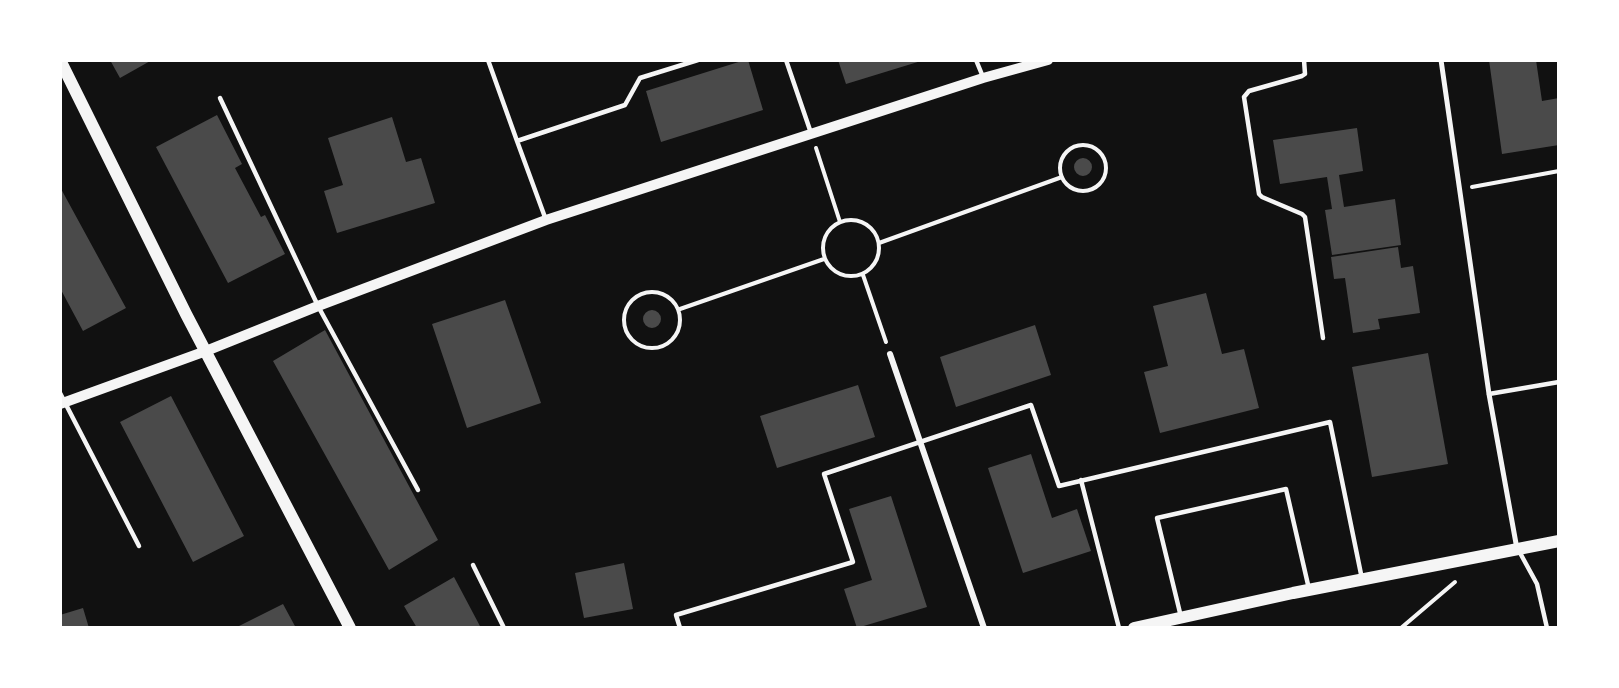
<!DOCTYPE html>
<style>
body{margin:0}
#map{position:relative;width:1619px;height:688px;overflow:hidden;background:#111;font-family:"Roboto Condensed",sans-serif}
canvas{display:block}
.frame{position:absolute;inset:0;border:62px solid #fff;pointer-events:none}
</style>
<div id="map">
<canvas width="1619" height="688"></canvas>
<div class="frame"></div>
</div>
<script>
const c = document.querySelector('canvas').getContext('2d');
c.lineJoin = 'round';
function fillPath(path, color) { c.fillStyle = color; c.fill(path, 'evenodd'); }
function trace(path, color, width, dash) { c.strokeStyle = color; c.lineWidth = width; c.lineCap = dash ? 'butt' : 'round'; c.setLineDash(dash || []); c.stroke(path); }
fillPath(new Path2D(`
 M110,60H152L120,78Z
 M745,60H748L763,110L661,142L646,91Z
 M838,60H921V61L846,84Z
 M1489,60H1536L1542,101L1559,98V145L1502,154Z
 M217,115L242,164L235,168L261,217L265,215L285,254L228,283L156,147Z
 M392,117L406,162L421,158L435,203L337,233L324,191L343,185L328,138Z
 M1357,128L1363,171L1339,175L1344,207L1395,199L1401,245L1332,255L1325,210L1332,209L1327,177L1280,184L1273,140Z
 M1074 167a9 9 0 1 1 18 0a9 9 0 1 1-18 0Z
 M60,187L126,308L83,331L60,288Z
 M1398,247L1401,268L1413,266L1420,313L1378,319L1380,329L1353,333L1345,278L1334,279L1331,257Z
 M1206,293L1222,354L1244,349L1259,408L1160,433L1144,372L1168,366L1153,306Z
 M505,300L541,403L467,428L432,324Z
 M643 319a9 9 0 1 1 18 0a9 9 0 1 1-18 0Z
 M1035,325L1051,375L956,407L940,357Z
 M325,330L438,540L389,570L273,361Z
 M1428,353L1448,464L1372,477L1352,367Z
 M858,385L875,437L777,468L760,416Z
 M171,396L244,536L193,562L120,422Z
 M1031,454L1052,518L1077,509L1091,551L1023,573L988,468Z
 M891,496L927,607L857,628L844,589L872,580L849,509Z
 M624,563L633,609L584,618L575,573Z
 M454,577L481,628H417L404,606Z
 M283,604L296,628H235Z
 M83,608L89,628H60V615Z`), '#4a4a4a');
trace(new Path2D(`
 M1060 168a23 23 0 1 1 46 0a23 23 0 1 1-46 0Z
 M816,148L840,222
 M1472,187L1559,171
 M823 248a28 28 0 1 1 56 0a28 28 0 1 1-56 0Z
 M879,243L1062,177
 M863,275L886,342
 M624 320a28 28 0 1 1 56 0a28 28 0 1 1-56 0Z
 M680,309L824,259
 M1401,628L1455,582`), '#f5f5f5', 4);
trace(new Path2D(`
 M488,60L517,141
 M786,60L811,133
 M976,60L983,77
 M1304,60L1305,74L1302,76L1249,91L1244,97L1259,194L1262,197L1302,214L1305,217L1323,338
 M220,98L318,306L418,490
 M546,220L517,141L625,105L640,78L698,60
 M60,393L139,546
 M1489,394L1559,382
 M1081,480L1119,628
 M1519,551L1537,584L1547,628
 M473,565L504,628
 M1181,617L1157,518L1286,489L1309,589
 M680,628L676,615L853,562L824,474L1031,405L1059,486L1330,422L1362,579`), '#f5f5f5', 4.5);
trace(new Path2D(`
 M1441,60L1489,394L1517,549`), '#f5f5f5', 5);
trace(new Path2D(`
 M890,354L984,628`), '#f5f5f5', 6);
trace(new Path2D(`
 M60,404L206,351L318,306L546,220L983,78L1048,60`), '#f5f5f5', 10);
trace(new Path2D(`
 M60,60L186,314L350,628
 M1134,628L1293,593L1559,541`), '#f5f5f5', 12);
</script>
